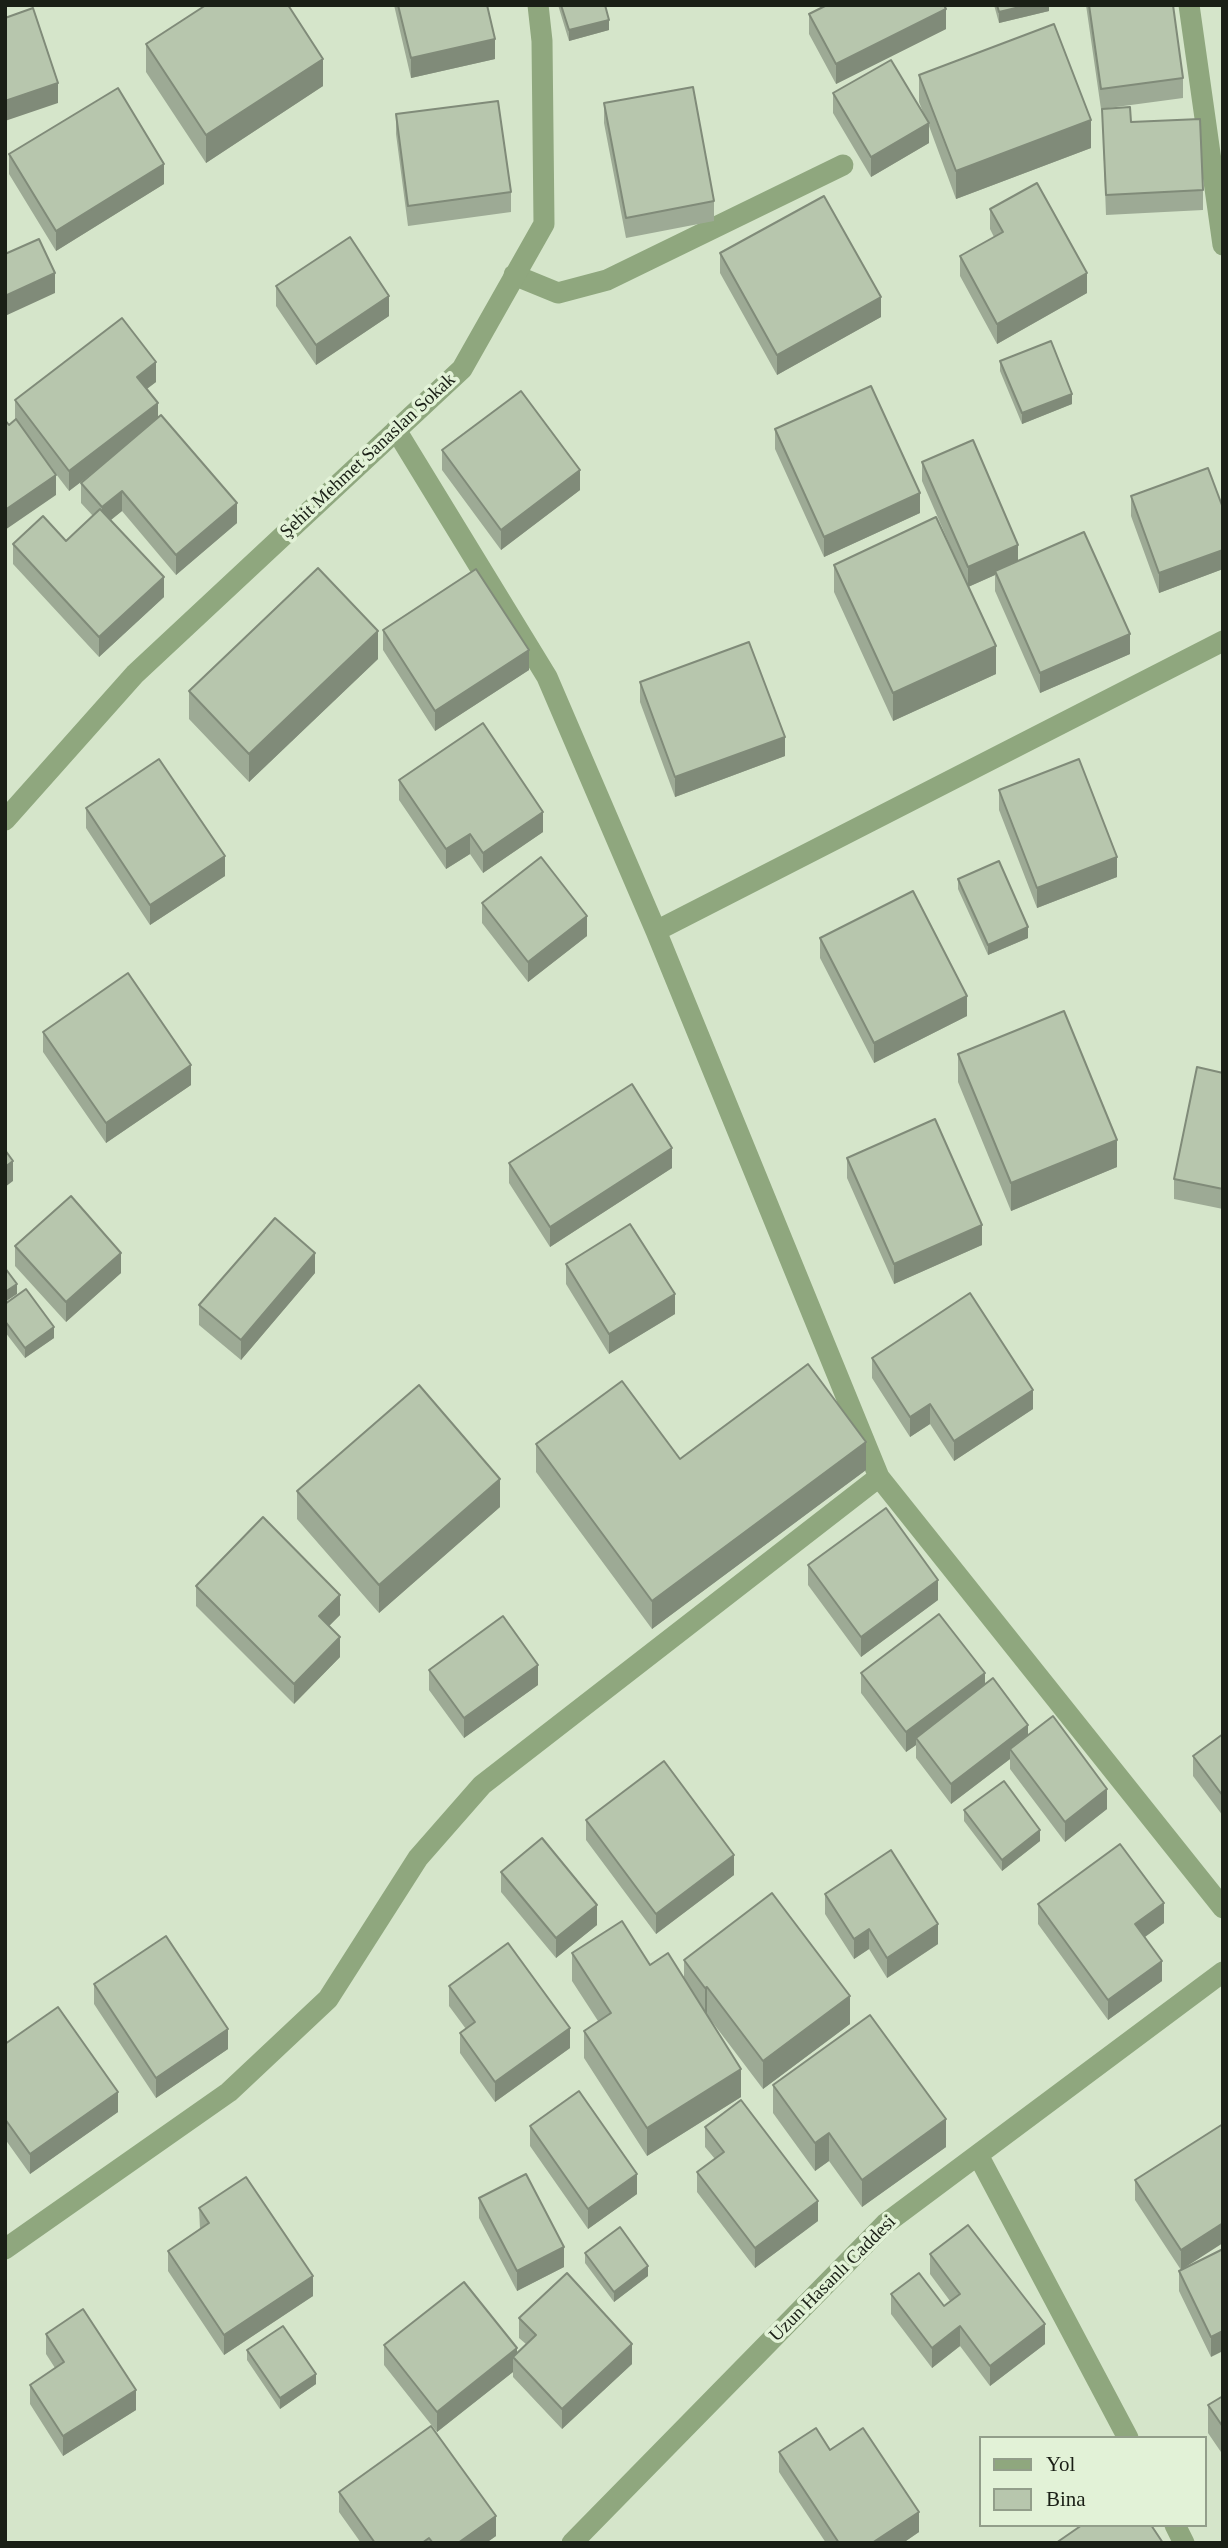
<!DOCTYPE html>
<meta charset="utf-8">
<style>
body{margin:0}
#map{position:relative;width:1228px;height:2548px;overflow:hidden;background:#d5e5ca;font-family:Georgia,serif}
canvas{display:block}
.frame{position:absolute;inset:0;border:7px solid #1a1f16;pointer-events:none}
.legend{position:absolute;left:979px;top:2436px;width:228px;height:91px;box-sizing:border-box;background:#e2f2d7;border:2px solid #929e8a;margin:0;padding:9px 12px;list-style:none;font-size:21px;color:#1a1f16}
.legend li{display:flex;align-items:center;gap:14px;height:35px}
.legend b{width:35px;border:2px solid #929e8a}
</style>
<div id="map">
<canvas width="1228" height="2548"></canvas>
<div class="frame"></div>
<ul class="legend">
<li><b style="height:9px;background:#8fa77e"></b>Yol</li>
<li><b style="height:19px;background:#b7c6ad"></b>Bina</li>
</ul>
</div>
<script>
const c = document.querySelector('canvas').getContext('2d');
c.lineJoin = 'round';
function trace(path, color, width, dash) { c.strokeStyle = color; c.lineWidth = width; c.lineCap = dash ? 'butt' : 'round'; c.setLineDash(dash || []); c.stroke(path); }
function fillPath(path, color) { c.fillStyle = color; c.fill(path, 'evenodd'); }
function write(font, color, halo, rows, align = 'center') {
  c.font = font + ' Georgia,serif'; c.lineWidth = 7; c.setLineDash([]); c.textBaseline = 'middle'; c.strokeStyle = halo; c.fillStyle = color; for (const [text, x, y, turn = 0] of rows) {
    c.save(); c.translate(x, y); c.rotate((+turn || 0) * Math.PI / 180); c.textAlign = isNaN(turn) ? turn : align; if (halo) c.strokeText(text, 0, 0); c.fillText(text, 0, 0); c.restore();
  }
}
trace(new Path2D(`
 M514,275L558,293L607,280L843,165`), '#8fa77e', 21);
trace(new Path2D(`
 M1189,5L1223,245
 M396,430L547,677L656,931L879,1477L1223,1908
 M5,820L135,674L462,369L544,224L542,41L538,5
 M656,931L1223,641
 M978,2155L1128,2438
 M5,2249L229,2092L328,1999L418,1858L482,1785L879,1477
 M1175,2525L1184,2543
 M572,2543L885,2224L1223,1972`), '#8fa77e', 21);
fillPath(new Path2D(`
 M394,5H487L495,59L411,78Z
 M558,5H605L609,30L569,41Z
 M994,5H1049V11L999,23Z
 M1086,5H1173L1183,78V98L1101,109Z
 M809,14L946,29L836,84L809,34Z
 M146,44L323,86L206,163L146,72Z
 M919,75L1091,148L956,199L929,126V143L871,177L833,113V93L925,117L919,102Z
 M604,103L714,201V221L626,238L604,123Z
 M1102,109L1131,122L1203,190V210L1106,215Z
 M396,114L511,192V212L408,226L396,134Z
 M9,154L164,184L56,251L9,174Z
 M990,209L1087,293L997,344L960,276V256L994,237L990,229Z
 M720,253L881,317L777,375L720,273Z
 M276,286L389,316L316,365L276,306Z
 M1000,361L1072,404L1022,424L1000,371Z
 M156,382L147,389L158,418L237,523L176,575L122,511L111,520L164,597L99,657L13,564V544L66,541L93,516L81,503V483L101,467L69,491L43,457L56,495L9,425L15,420V400Z
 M775,429L920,513L824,557L775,449Z
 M442,450L580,490L501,550L442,470Z
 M922,462L1018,561L1130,654L1040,693L995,591V575L968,587L922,481Z
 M1131,496L1223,508V569L1159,593L1131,516Z
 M834,565L996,674L893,721L834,592Z
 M383,630L529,670L435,731L383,650Z
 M378,659L249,782L189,719V691Z
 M640,682L785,756L675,797L640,702Z
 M399,780L543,832L483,873L470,854L446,869L399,800Z
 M999,790L1117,877L1037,908L999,810Z
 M86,808L225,876L150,925L86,828Z
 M958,879L1028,938L988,955L958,889Z
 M482,903L587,936L528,982L482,923Z
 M820,938L967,1016L874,1063L820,958Z
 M43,1032L191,1085L106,1143L43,1052Z
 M958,1054L1117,1167L1011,1211L958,1082Z
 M1223,1073V1209L1174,1199V1179Z
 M847,1158L982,1245L894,1284L847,1178Z
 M509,1163L672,1168L550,1247L509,1183Z
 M15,1246L121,1273L66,1322L15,1266Z
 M566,1264L675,1314L609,1354L566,1284Z
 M315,1273L241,1360L199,1325V1305Z
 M5,1304L54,1338L25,1358L5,1332Z
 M872,1358L1033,1409L954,1461L930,1424L910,1437L872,1378Z
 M536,1444L680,1459L866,1470L652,1629L536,1472Z
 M297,1491L500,1507L379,1613L297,1519Z
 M808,1565L938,1600L861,1657L808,1585Z
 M196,1586L340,1615L329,1626L340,1657L294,1704L196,1606Z
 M429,1670L538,1685L464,1738L429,1690Z
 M861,1673L985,1685L1028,1735L1107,1809L1065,1842L1010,1769V1759L951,1804L916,1758V1745L906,1752L861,1693Z
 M1223,1734V1816L1193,1776V1756Z
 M964,1810L1040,1841L1002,1871L964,1821Z
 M586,1820L734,1875L656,1934L586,1840Z
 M501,1872L597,1925L556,1958L501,1892Z
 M825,1894L938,1944L887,1978L869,1949L854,1959L825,1914Z
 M1038,1904L1164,1923L1145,1937L1162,1981L1108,2020L1038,1924Z
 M572,1953L650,1965L684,1978V1960L850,2024L763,2089L707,2015L741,2097L647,2156L584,2058V2031L598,2021L572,1981Z
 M94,1984L228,2049L156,2098L94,2004Z
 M449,1986L570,2048L495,2102L460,2053V2033L466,2029L449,2006Z
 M5,2044L118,2112L30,2174L5,2139Z
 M773,2085L946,2147L862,2207L829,2161L815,2171L773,2113Z
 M1223,2124L1181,2270L1135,2200V2180Z
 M530,2126L637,2194L588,2229L530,2146Z
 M705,2127L818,2221L755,2268L697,2192V2172L715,2159L705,2147Z
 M479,2198L564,2267L517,2291L479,2218Z
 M199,2208L313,2296L224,2355L168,2271V2251L200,2229Z
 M1223,2249L1211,2357L1179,2291V2271Z
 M585,2253L648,2276L614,2302L585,2263Z
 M930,2254L1045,2344L990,2386L960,2346L932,2368L891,2314V2294L944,2306L950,2301L930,2274Z
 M519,2318L632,2364L562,2429L513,2377V2372L437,2432L384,2365V2345L517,2353L526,2344L519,2338Z
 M46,2334L136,2410L63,2456L30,2404V2385L55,2368L46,2354Z
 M247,2350L316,2384L280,2409L247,2360Z
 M1223,2396V2455L1208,2433V2405Z
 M830,2450L919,2532L903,2543H826L779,2472V2452Z
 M339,2492L496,2536L486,2543H361L339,2512Z`), '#9daa95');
fillPath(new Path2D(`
 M1028,5H1049V11L999,23V12Z
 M946,9V29L836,84V64Z
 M609,20V30L569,41V30Z
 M495,39V59L411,78V58Z
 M323,59V86L206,163V135Z
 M58,83V103L5,121V101Z
 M1091,120V148L956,199V171Z
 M929,123V143L871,177V157Z
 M164,164V184L56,251V231Z
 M55,273V293L5,316V296Z
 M1087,273V293L997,344V324Z
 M389,296V316L316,365V345Z
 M881,297V317L777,375V355Z
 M156,362V382L137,396V377Z
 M1072,394V404L1022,424V413Z
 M158,403V423L69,491V471Z
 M580,470V490L501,550V530Z
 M56,475V495L5,530V510Z
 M122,491V511L102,527V507Z
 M920,493V513L824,557V537Z
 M237,503V523L176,575V555Z
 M1018,545V565L995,571V575L968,587V567Z
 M1223,550V569L1159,593V573Z
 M164,577V597L99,657V637Z
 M378,631V659L249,782V754Z
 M1130,634V654L1040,693V673Z
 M996,646V674L893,721V693Z
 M529,650V670L435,731V711Z
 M785,737V756L675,797V777Z
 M543,812V832L483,873V853Z
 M470,834V854L446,869V849Z
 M225,856V876L150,925V905Z
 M1117,857V877L1037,908V888Z
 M587,916V936L528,982V962Z
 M1028,927V938L988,955V945Z
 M967,996V1016L874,1063V1043Z
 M191,1065V1085L106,1143V1123Z
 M1117,1140V1167L1011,1211V1183Z
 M672,1148V1168L550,1247V1227Z
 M13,1161V1181L5,1187V1167Z
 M982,1225V1245L894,1284V1264Z
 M121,1253V1273L66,1322V1302Z
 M315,1253V1273L241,1360V1340Z
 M17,1284V1294L5,1302V1292Z
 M675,1294V1314L609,1354V1334Z
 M54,1327V1338L25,1358V1348Z
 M1033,1390V1409L954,1461V1441Z
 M930,1404V1424L910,1437V1417Z
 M866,1442V1470L652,1629V1601Z
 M500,1479V1507L379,1613V1585Z
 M938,1580V1600L861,1657V1637Z
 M340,1595V1615L319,1636V1616Z
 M340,1637V1657L294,1704V1684Z
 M538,1665V1685L464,1738V1718Z
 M985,1673V1693L916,1738V1745L906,1752V1732Z
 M1028,1725V1745L1010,1749V1759L951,1804V1784Z
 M1107,1789V1809L1065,1842V1822Z
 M1040,1830V1841L1002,1871V1860Z
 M734,1855V1875L656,1934V1914Z
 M1164,1903V1923L1135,1944V1924Z
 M597,1905V1925L556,1958V1938Z
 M938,1924V1944L887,1978V1958Z
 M869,1929V1949L854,1959V1939Z
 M1162,1961V1981L1108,2020V2000Z
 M707,1987V2014L705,2016V1988Z
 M850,1996V2024L763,2089V2061Z
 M570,2028V2048L495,2102V2082Z
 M228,2029V2049L156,2098V2078Z
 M741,2069V2097L647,2156V2128Z
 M118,2092V2112L30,2174V2154Z
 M946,2119V2147L862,2207V2180Z
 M829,2133V2161L815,2171V2143Z
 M637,2174V2194L588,2229V2209Z
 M818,2201V2221L755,2268V2248Z
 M1223,2223V2243L1181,2270V2250Z
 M564,2247V2267L517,2291V2271Z
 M648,2266V2276L614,2302V2292Z
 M313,2276V2296L224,2355V2335Z
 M1045,2324V2344L990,2386V2366Z
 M960,2326V2346L932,2368V2348Z
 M1223,2331V2351L1211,2357V2337Z
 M632,2344V2364L562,2429V2409Z
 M517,2348V2361L513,2357V2372L437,2432V2412Z
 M316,2374V2384L280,2409V2398Z
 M136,2390V2410L63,2456V2436Z
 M919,2512V2532L903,2543H872Z
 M496,2516V2536L486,2543H458Z`), '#808b79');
const building = new Path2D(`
 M206,5H288L323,59L206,135L146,44Z
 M398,5H487L495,39L411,58Z
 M561,5H605L609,20L569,30Z
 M827,5H944L946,9L836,64L809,14Z
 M997,5H1028L999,12Z
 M1089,5H1173L1183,78L1101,89Z
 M33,8L58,83L5,101V18Z
 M1054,24L1091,120L956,171L919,75Z
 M891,60L929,123L871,157L833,93Z
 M693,87L714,201L626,218L604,103Z
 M118,88L164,164L56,231L9,154Z
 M498,101L511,192L408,206L396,114Z
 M1130,107L1131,122L1200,119L1203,190L1106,195L1102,109Z
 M1037,183L1087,273L997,324L960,256L1003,232L990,209Z
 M824,196L881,297L777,355L720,253Z
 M350,237L389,296L316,345L276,286Z
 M39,239L55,273L5,296V254Z
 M122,318L156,362L137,377L158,403L69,471L15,400Z
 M1051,341L1072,394L1022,413L1000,361Z
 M871,386L920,493L824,537L775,429Z
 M521,391L580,470L501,530L442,450Z
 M161,415L237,503L176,555L122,491L102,507L81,483Z
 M16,419L56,475L5,510V420L9,425Z
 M973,440L1018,545L968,567L922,462Z
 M1208,468L1223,508V550L1159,573L1131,496Z
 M100,509L164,577L99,637L13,544L43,516L66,541Z
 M936,517L996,646L893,693L834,565Z
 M1084,532L1130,634L1040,673L995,571Z
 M318,568L378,631L249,754L189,691Z
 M476,569L529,650L435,711L383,630Z
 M749,642L785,737L675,777L640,682Z
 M483,723L543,812L483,853L470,834L446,849L399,780Z
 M159,759L225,856L150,905L86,808Z
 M1079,759L1117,857L1037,888L999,790Z
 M541,857L587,916L528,962L482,903Z
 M999,861L1028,927L988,945L958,879Z
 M913,891L967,996L874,1043L820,938Z
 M128,973L191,1065L106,1123L43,1032Z
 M1064,1011L1117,1140L1011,1183L958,1054Z
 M1197,1067L1223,1073V1189L1174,1179Z
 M632,1084L672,1148L550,1227L509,1163Z
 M935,1119L982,1225L894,1264L847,1158Z
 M5,1150L13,1161L5,1167Z
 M71,1196L121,1253L66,1302L15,1246Z
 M275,1218L315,1253L241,1340L199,1305Z
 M630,1224L675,1294L609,1334L566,1264Z
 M5,1268L17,1284L5,1292Z
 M26,1289L54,1327L25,1348L5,1321V1304Z
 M970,1293L1033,1390L954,1441L930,1404L910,1417L872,1358Z
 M808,1364L866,1442L652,1601L536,1444L622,1381L680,1459Z
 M419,1385L500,1479L379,1585L297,1491Z
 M886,1508L938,1580L861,1637L808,1565Z
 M263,1517L340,1595L319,1616L340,1637L294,1684L196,1586Z
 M939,1614L985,1673L906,1732L861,1673Z
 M503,1616L538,1665L464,1718L429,1670Z
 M993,1678L1028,1725L951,1784L916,1738Z
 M1053,1716L1107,1789L1065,1822L1010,1749Z
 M1223,1734V1796L1193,1756Z
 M664,1761L734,1855L656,1914L586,1820Z
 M1004,1781L1040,1830L1002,1860L964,1810Z
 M542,1838L597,1905L556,1938L501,1872Z
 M1120,1844L1164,1903L1135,1924L1162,1961L1108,2000L1038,1904Z
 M891,1850L938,1924L887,1958L869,1929L854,1939L825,1894Z
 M772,1893L850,1996L763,2061L707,1987L705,1988L684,1960Z
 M622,1921L650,1965L668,1953L741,2069L647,2128L584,2031L611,2013L572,1953Z
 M166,1936L228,2029L156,2078L94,1984Z
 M508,1943L570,2028L495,2082L460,2033L475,2022L449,1986Z
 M58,2007L118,2092L30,2154L5,2119V2044Z
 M870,2015L946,2119L862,2180L829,2133L815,2143L773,2085Z
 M579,2091L637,2174L588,2209L530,2126Z
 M741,2100L818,2201L755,2248L697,2172L724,2152L705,2127Z
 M1223,2124V2223L1181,2250L1135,2180Z
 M526,2174L564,2247L517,2271L479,2198Z
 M246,2177L313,2276L224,2335L168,2251L209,2223L199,2208Z
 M968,2225L1045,2324L990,2366L960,2326L932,2348L891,2294L919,2273L944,2306L960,2294L930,2254Z
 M620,2227L648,2266L614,2292L585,2253Z
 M1223,2249V2331L1211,2337L1179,2271Z
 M567,2273L632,2344L562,2409L513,2357L536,2335L519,2318Z
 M464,2282L517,2348L437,2412L384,2345Z
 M83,2309L136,2390L63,2436L30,2385L64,2362L46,2334Z
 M283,2326L316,2374L280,2398L247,2350Z
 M1223,2396V2427L1208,2405Z
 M431,2426L496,2516L458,2543H433L429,2538L422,2543H375L339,2492Z
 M816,2428L830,2450L863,2428L919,2512L872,2543H839L779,2452Z
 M1082,2525H1151L1163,2543H1056Z`);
fillPath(building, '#b7c6ad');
trace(building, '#808b79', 2);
write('19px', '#1a1f16', '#e2f2d7', [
 ["Şehit Mehmet Sanaslan Sokak",368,456,-43],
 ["Uzun Hasanlı Caddesi",833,2279,-45]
]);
</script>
